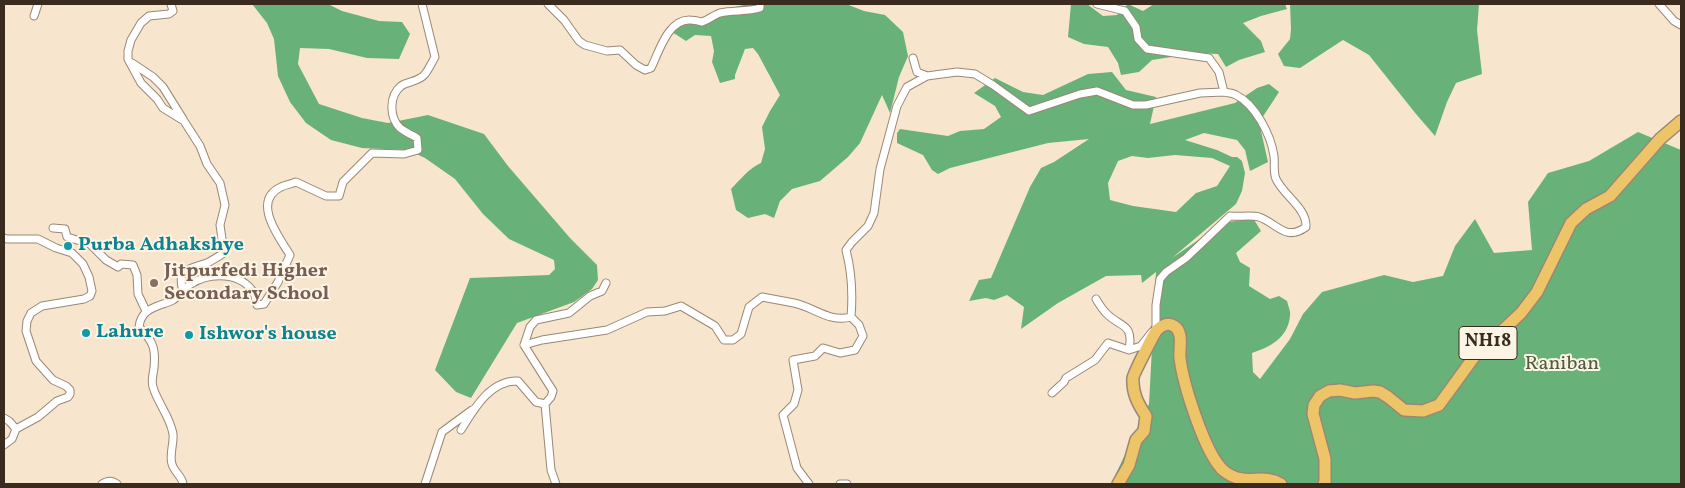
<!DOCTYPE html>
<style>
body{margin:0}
#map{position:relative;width:1685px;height:488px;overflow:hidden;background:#f7e6cd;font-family:Vollkorn,serif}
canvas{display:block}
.frame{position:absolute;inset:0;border:5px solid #3b2a1e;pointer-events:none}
</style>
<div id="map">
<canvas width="1685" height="488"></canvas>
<div class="frame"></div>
</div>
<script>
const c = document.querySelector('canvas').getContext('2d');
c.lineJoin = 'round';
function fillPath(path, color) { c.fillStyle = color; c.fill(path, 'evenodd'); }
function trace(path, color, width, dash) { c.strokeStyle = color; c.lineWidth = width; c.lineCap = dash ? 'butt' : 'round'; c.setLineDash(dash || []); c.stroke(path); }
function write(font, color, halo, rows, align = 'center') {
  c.font = font + ' Vollkorn,serif'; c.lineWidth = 4; c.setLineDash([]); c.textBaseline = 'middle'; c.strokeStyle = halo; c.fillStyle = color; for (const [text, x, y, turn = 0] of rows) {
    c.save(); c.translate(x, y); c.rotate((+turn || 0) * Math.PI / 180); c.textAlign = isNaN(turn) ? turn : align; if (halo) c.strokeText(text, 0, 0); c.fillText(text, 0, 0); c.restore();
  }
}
fillPath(new Path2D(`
 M252,4H328L342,11L379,21L402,22L410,34L399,59L367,58L329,49L300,48L298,64L319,104L362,118L388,123L428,115L484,134L508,166L570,238L597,265L598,280L592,289L574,302L517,323L471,398L456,392L435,370L470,278L549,275L555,269L554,260L509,239L483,214L455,179L425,158L408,150L362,148L331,140L306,123L290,102L278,76L274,39L267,23Z
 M748,4H782L783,5L846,4L864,11L885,15L903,32L908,56L899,77L890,113L882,95L860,143L848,157L820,181L792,189L780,201L774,218L765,214L748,218L736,210L731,189C740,180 749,168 761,163L765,149L762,127L770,111L780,95L758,54L753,48L745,49L735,75V79L720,83L712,62L714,51L711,36L695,35L686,41L666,28L678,20L707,19L726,9Z
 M1071,4H1087L1103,16L1117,15L1128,4L1143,11L1154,4H1285L1287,9L1261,16L1243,23L1261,41L1265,52L1239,60L1226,67L1218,54L1197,53L1152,60L1139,72L1121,75L1118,63L1108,47L1084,44L1068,37Z
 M1290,4H1479L1477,30L1482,74L1456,83L1447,102L1435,136L1416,114L1369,55L1343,40L1300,68L1284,66L1278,54L1290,39L1291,29Z
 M1112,72L1126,90L1156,97L1150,124L1235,103L1257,88L1269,84L1279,92L1262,118L1261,131L1268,162L1250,171L1245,150L1237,140L1204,133L1185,140L1217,150L1232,157H1237L1242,161L1245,173L1242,191L1236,204L1172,258L1223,223L1253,218L1261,231L1236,253L1240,262L1250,268L1249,286L1270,299L1279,296L1287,301C1288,305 1291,312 1290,316C1288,338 1270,347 1252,353L1253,372L1260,379L1290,339L1303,314L1322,292L1384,275L1413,282L1443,276L1455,246L1475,219L1494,253L1532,250L1528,202L1548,173L1589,161L1638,132L1681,150V484H1111L1149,404L1156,272L1142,283L1141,275L1106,276L1058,303L1021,329L1024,307L1007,295L994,300L986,298L969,301L979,280L991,278L1030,187L1041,168L1054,162L1089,139L1048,143L950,168L938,174L932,170L923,155L897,143V133L900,129L948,136L960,131L984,129L1001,117L995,106L974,93L995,78L1023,92L1043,95L1088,74ZM1175,155L1212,158L1230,166L1217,186L1196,193L1176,212L1133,206L1110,200L1108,183L1118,161L1132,156L1148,158Z`), '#68b279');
const street = new Path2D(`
 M171,4L173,11L169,14L149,16L141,23L131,40L128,51V59L141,83L157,99L163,108L184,121L200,146L207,164L220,183L225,205L220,225L224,253C219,256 213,260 207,263C190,269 176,268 183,291
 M548,4L564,20L579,41L585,45L607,51L620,50L636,65L645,70L651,68C659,52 668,19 690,20C694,20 698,21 702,22C708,20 714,15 720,13C733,10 747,12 760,8V4
 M1097,4L1125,11L1136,27L1138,39L1147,49L1209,58L1219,72L1224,92C1228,93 1233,93 1236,95C1255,104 1271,135 1274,156C1275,163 1273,172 1276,179C1284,196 1307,208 1306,227C1285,242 1277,223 1259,217C1251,215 1239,217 1230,216L1186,258L1166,272L1160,279L1156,305V330
 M1659,4L1674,21L1681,25
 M34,16L38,4
 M913,58L917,72L927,76
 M132,63L153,77L163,87L183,119
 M53,228L65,229L67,237L90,244L106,260L118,267L121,264L133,265L137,275L138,294L146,311
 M4,238L7,239H38L56,248L72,253L83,264L89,277L92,291L90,296L84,299L42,306L31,313L27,321L26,331L36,361L53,380L66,386L70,390V394L68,397L57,401L38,417L16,429
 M1096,299C1099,304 1102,309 1106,313C1120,328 1134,322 1129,350
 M524,345L530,327L536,320L569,313L590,296L602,291L606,283
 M1052,393L1064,382L1066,378L1095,360L1108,343L1129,350L1141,346L1152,332
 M545,404L551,470L556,484
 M4,418L9,421L16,429L12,439L4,445
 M461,430C474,409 490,380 518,381L536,402L545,404L551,397L553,391L524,345L542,340L607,330L647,312L665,311L681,306L715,326L724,340H733L741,334L749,307L762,297C773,299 783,301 794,303C814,307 829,323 851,317C853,293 852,273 846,250L852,242L868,226L874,213L880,169L897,106L907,87L927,76L957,72L975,74L993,85L1029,111L1080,94L1097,91L1133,105H1146L1200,93L1224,92
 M102,484C108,480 112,480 117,484
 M183,484C182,476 174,472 172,464C169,455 174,444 173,434C170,416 158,404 153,387C151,381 153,375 154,368C156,348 153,341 139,327C141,307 159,307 173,300C180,296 184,288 191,284C210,272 241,272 254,293C255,296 256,301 257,305L264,304L278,282L290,255C279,237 251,201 281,187C285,185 291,184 296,182L326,196H339L343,182L372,153L404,154L418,150L417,138C412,135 405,132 400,128C389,117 389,96 401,86C408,81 419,82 425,74C429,69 432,62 435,57L422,4
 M425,484L442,432L472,410
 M809,484L797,468L783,415L794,404L798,390L793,360L815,356L823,348L840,353L855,350L863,336L859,325L851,317
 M840,484H847`);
const primary = new Path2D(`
 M1118,484L1129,465L1136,440L1144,431L1146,416C1138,404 1132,393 1133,378C1133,375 1154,333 1157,330C1161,326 1168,322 1174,326C1184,332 1179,348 1180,358C1183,383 1205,455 1224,471C1246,488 1261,472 1281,484
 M1324,484L1325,482V459L1313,414L1314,405L1320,396L1329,391L1340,390L1355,393L1373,391L1380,392L1388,397L1404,410L1423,411L1439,405L1474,357L1521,313L1537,292L1571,223L1586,209L1610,196L1660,139L1681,121`);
trace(street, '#998876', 9);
trace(primary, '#998876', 14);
trace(street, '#fff', 7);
trace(primary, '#eec469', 11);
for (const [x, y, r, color] of [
 [68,246,5,"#0f9aa8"],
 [154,283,5,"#8d6e63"],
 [86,333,5,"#0f9aa8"],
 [189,335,5,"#0f9aa8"]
]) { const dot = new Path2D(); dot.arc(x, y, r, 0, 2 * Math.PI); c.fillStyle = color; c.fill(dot); trace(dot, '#fcf5e5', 2); }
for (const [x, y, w] of [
 [1488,343,58]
]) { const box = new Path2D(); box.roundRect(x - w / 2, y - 16.5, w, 33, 4); c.fillStyle = '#fcf5e5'; c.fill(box); trace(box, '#3b2a1e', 1); }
write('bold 19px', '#3b2a1e', null, [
 ["NH18",1488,343]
]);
write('bold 20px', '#0d838f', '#fcf5e5', [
 ["Purba Adhakshye",78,246],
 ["Lahure",96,333],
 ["Ishwor's house",199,335]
], 'left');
write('bold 20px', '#785e54', '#fcf5e5', [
 ["Jitpurfedi Higher",164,272],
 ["Secondary School",164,295]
], 'left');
write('20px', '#505c40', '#fcf5e5', [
 ["Raniban",1562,365]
]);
</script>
